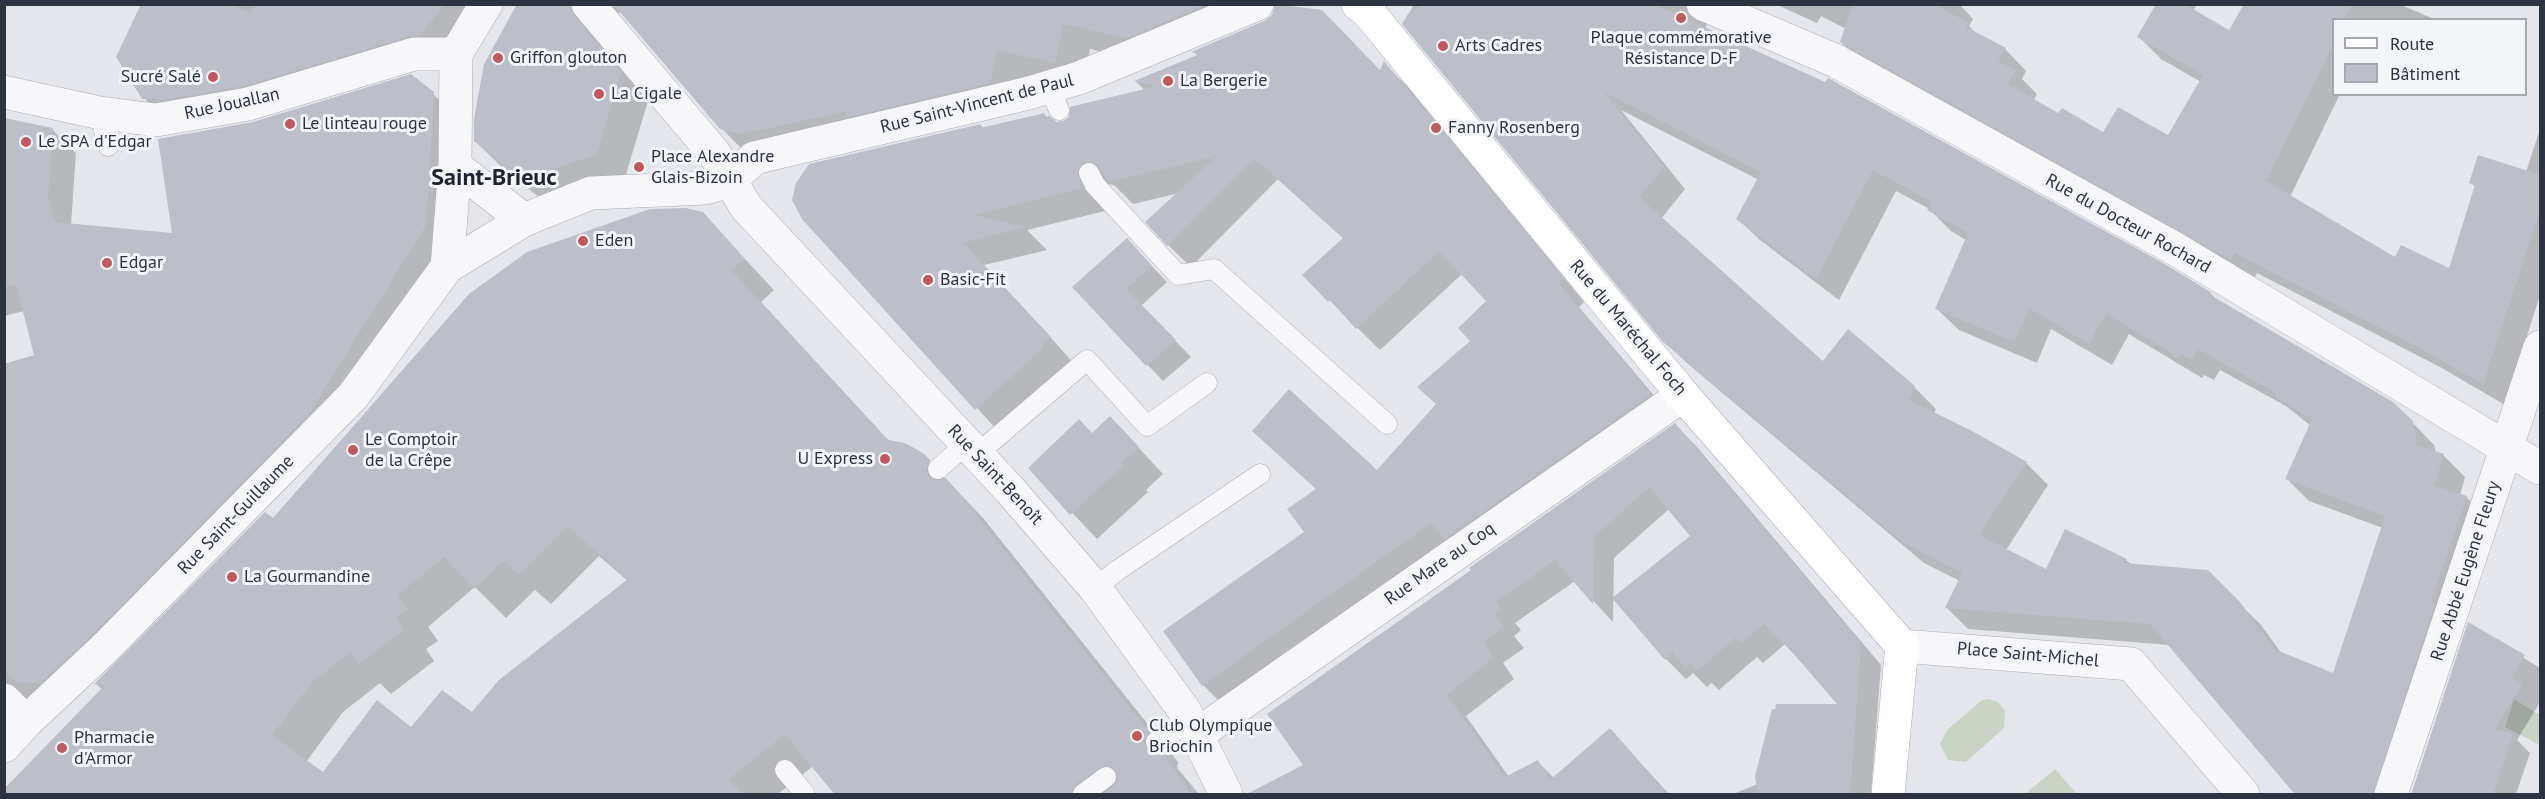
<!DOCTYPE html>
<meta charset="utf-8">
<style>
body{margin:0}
#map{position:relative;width:2545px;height:799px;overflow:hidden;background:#e4e6eb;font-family:"PT Sans",sans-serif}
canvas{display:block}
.frame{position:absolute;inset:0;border:6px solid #2e3341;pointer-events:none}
.legend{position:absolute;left:2332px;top:18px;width:195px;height:78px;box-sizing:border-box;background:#f4f5f8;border:2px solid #a5a7af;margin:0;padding:8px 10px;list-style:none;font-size:18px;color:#2e3341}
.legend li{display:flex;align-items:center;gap:12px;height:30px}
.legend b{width:30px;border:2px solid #a5a7af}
</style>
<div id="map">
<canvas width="2545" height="799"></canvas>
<div class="frame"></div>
<ul class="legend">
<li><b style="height:8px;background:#fff"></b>Route</li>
<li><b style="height:16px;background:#bcbfc7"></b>Bâtiment</li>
</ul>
</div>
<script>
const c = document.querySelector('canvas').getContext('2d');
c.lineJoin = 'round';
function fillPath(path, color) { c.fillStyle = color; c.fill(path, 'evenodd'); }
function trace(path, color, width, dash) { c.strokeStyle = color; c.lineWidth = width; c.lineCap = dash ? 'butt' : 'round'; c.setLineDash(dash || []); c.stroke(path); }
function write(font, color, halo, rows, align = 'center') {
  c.font = font + ' "PT Sans",sans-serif'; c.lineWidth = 6; c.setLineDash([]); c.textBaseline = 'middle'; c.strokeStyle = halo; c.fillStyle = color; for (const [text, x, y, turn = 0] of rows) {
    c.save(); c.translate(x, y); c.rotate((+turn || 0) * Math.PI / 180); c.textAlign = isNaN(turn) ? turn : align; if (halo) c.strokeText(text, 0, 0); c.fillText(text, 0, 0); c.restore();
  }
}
fillPath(new Path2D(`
 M1987,699L1998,702L2005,711L2004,728L1966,762L1948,760L1940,744L1948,729L1981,701Z
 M2514,699L2540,715V745L2505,727Z
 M2055,769L2077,794H2025Z`), '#c9d3c6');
fillPath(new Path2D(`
 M143,4H487L444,58L167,122L144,98Z
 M519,4H1023L1067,15L1069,4H1254L1249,25L1155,64L1090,49L1082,89L1024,76L1016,110L749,156L721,128L622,13L612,12L596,36L648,101L624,181L550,206L503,168L475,141Z
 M1414,4H1749L1746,13L1707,19L1706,28L1826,84L1828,80L2211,294L2219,302L2412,422L2434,445L2436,452L2443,455L2465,477L2460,495L2466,497L2488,519L2400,794H2298L2170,645L1968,629L1947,608L1960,581L1924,563L1687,363L1664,341L1406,20ZM1621,110L1759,180L1738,219L1760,240L1839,300L1896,191L1928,208L1951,231L1966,240L1937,309L1959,330L2037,363L2051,329L2112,365L2129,334L2202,378L2204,375L2214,380L2220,370L2286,406L2311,426L2287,479L2309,501L2383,528L2334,675L2282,654L2261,625L2207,572L2132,565L2126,560L2066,531L2046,571L2006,550L2048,485L2026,463L1934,414L1936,409L1914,387L1823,364L1661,219L1685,189Z
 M1775,4H1959L1973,19L1969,26L1977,34L2005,49L2026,71L2022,79L2037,94L2033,101L2059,115L2104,134L2168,137L2201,82L2161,59L2139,37L2157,4H2197L2193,11L2229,33L2246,4H2399L2436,20H2334V94H2340L2290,197L2396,259L2450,270L2476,188L2471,182L2526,172L2540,129V295L2505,405L2440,367L2257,273L2253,281L1863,64L1841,42L1846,29L1821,16L1817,23Z
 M1194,52L1380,72L1384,64L1407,86L1584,302L1579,307L1673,418L1226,708L1203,685L1165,632L1306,533L1317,490L1254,431L1377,472L1437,405L1419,387L1472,341L1488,301L1462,274L1380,350L1304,275L1344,239L1278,179L1191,267L1168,245L1179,193L1133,204L1114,185L1107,184L1099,196L1105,211L1027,230L1047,250L984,265L1072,361L999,432L803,218L980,125L984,129L1044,115L1057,123L1146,91L1136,82L1198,56Z
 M433,94L458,118L449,249L333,438L4,759V366L36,356L24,311L4,316V119L52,129L76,153L71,225L173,235Z
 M703,214L774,290L761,302L889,441L922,454L983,518L1178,762L1177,768L1199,794H836L813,766L778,794H4L103,690L96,684L274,520ZM599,556L628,581L472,714L411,730L323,774L306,762L343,712L380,683L391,694L434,661L426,649L438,641L428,627L475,587L506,618L535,590L551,604Z
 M1127,240L1167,282L1141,306L1191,357L1163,381L1074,287Z
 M1675,425L1696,446L1881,665L1871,794H1733L1758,784L1840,706L1785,644L1763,663L1757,657L1719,690L1712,683L1707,687L1693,673L1686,679L1666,659L1692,536L1669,509L1614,558L1613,622L1575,581L1515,623L1521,630L1514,636L1524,648L1503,663L1514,679L1466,716L1509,777L1538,762L1554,778L1610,730L1669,794H1267L1305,765Z
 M1093,434L1135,444L1163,474L1146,490L1148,492L1097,539L1030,468Z
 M2469,624L2540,668V702L2517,740L2530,753L2516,794H2416Z`), '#0003');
fillPath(new Path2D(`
 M141,4H230L251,14L255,4H445L420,35L409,36L244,86L156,101L155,98L142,99L116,57Z
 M517,4H570L574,16L621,72L597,154L522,180L474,141V119L484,64Z
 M613,4L1037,6L1207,4L1127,38L1063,24L1055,63L997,50L990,83L844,118L848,111L742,134L720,129Z
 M1275,4L1322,10L1380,70L1384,61L1563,278L1558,283L1651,394L1444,539L1431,523L1202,686L1163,631L1304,532L1287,509L1316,489L1252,431L1289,389L1377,470L1436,404L1417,387L1470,341L1458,328L1486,301L1439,251L1356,329L1330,300L1328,302L1302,275L1343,238L1254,158L1167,246L1145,222L1217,156L1109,182L1096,163L1084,162L1077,173L1083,188L974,215L1026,227L963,243L1051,337L1042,345L1044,347L975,410L802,219L792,200L796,183L809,164L981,124L980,128L1045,113L1044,118L1049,116L1057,122L1063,121L1069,117L1070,107L1157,86L1134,81L1200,54L1191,52L1264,21L1272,15Z
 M1424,4H1653L1825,82L1828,78L2163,263L2212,293H2207L2393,402L2413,421L2417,445L2444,454L2434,486L2467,496L2431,601L2435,603L2373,795H2299L2293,792L2150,624L1945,608L1962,573L1901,541L1663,342L1402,24L1408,14ZM1604,92L1761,172L1736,219L1816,279L1873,170L1932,202L1927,210L1968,233L1935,309L2015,342L2029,308L2089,344L2106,313L2179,358L2181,354L2192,360L2198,349L2276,393L2274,397L2312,419L2285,479L2385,516L2333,673L2274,649L2240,602L2208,570L2124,563L2127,559L2065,529L2046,569L1979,535L2027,462L1974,432L1909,400L1915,386L1848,329L1823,361L1639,197L1664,167Z
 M1853,4H1935L1968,23L1966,27L2006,48L1998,61L2016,71L2008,84L2058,113L2062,108L2103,132L2118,107L2168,135L2203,75L2137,37L2156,4H2184L2229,30L2244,4H2352L2344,20H2334V42L2266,181L2395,257L2401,245L2449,268L2475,185L2469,183L2478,155L2541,175V207L2483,384L2416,346L2235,253L2231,260L1840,42Z
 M411,74L434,92L426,225L309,414L92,635L40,683H18L4,670V364L34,355L16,284L4,287V118L53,128L48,198L55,222L172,233L158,139L253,122Z
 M686,208L703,212L745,259L731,270L881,433L888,440L905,443L923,453L930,460L926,471L929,477L940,481L946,478L952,485L1147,729L1149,732L1144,741L1146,748L1155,754L1163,752L1191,795H1103L1114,786L1118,776L1115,769L1105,765L1076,784L1071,795H835L785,734L729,779L742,795H4V789L106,684H94L265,512L273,518L469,294L527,252L650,209ZM567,526L628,579L499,680L472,712L442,690L411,727L377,700L323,772L272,735L312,682L351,652L359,664L404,630L396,617L408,610L398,595L444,557L475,588L504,561L519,575Z
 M1127,238L1152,266L1126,289L1176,340L1146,366L1072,287Z
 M1110,416L1139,447L1121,463L1123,466L1070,515L1028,468L1079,419L1092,433Z
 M1675,423L1861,643L1850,795H1758L1755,776L1772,709H1775L1776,704H1837L1793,653L1764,624L1741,643L1736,637L1698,671L1691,663L1685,668L1672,652L1665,660L1612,598L1690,536L1649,487L1594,537L1593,604L1555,560L1496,602L1502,609L1494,614L1504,626L1484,642L1494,657L1447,695L1505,777L1538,760L1550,780L1610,728L1669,795H1245L1303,765L1267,714L1471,570L1469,568Z
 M2468,622L2525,655L2511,678L2522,684L2495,729L2513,734L2493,795H2411Z`), '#bcbfc7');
const lane = new Path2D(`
 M1049,87L1059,110
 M100,113L108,146
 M1089,173L1095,185L1178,275L1214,269L1387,424
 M976,455L1087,360L1147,426L1207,383
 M938,469L966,444
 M1095,588L1118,570L1260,474
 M1156,742L1191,722
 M785,770L805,794
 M1083,794L1106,777`);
const street = new Path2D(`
 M588,4L714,153L746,207L1010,490L1095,588L1184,710L1226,794
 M1703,4L1836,61L2172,247L2540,468
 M4,92L100,113L156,120L248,104L414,54H456
 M455,166L524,220
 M447,267L455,166L456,54L486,4
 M1902,646L2131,664L2243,794
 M4,700L26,722
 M1198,734L1683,395
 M4,746L26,722L105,648L353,396L447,267L524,220L591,193L706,188L730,181L754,158L1029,93L1079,78L1257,4
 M2391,794L2540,347`);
const secondary = new Path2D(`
 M1358,4L1368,12L1683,395L1902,646L1888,794`);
trace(lane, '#aaadb5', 21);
trace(street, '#aaadb5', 34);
trace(secondary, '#aaadb5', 34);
trace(lane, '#f7f7f9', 20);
trace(street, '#f7f7f9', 33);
trace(secondary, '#fff', 33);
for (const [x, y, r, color] of [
 [1681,18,6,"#c0595f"],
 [1443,46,6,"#c0595f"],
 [498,58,6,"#c0595f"],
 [213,77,6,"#c0595f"],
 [1168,81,6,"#c0595f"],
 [599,94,6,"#c0595f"],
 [290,124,6,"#c0595f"],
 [1436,128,6,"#c0595f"],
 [26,142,6,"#c0595f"],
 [639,167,6,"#c0595f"],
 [583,241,6,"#c0595f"],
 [107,263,6,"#c0595f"],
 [928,280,6,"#c0595f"],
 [353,450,6,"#c0595f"],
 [885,459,6,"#c0595f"],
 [232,577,6,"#c0595f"],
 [1137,736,6,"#c0595f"],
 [62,748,6,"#c0595f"]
]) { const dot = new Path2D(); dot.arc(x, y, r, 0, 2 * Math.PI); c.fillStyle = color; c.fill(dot); trace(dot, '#f4f5f8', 2); }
write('18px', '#2e3341', '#f4f5f8', [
 ["Plaque commémorative",1681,38,"center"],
 ["Résistance D-F",1681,59,"center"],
 ["Arts Cadres",1455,46],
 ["Griffon glouton",510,58],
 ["Sucré Salé",201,77,"right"],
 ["La Bergerie",1180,81],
 ["La Cigale",611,94],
 ["Le linteau rouge",302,124],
 ["Fanny Rosenberg",1448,128],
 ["Le SPA d'Edgar",38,142],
 ["Place Alexandre",651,157],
 ["Glais-Bizoin",651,178],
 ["Eden",595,241],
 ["Edgar",119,263],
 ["Basic-Fit",940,280],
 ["Le Comptoir",365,440],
 ["de la Crêpe",365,461],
 ["U Express",873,459,"right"],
 ["La Gourmandine",244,577],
 ["Club Olympique",1149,726],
 ["Briochin",1149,747],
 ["Pharmacie",74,738],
 ["d'Armor",74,759]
], 'left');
write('18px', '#2e3341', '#f4f5f8', [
 ["Rue Jouallan",232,104,-12],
 ["Rue Saint-Vincent de Paul",977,104,-14],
 ["Rue du Docteur Rochard",2128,224,29],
 ["Rue du Maréchal Foch",1628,328,50],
 ["Rue Saint-Benoît",995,475,47],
 ["Rue Saint-Guillaume",236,515,-46],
 ["Rue Mare au Coq",1440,564,-35],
 ["Rue Abbé Eugène Fleury",2466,571,-72],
 ["Place Saint-Michel",2028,655,5]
]);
write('bold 24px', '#202432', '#f4f5f8', [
 ["Saint-Brieuc",494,178]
]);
</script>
